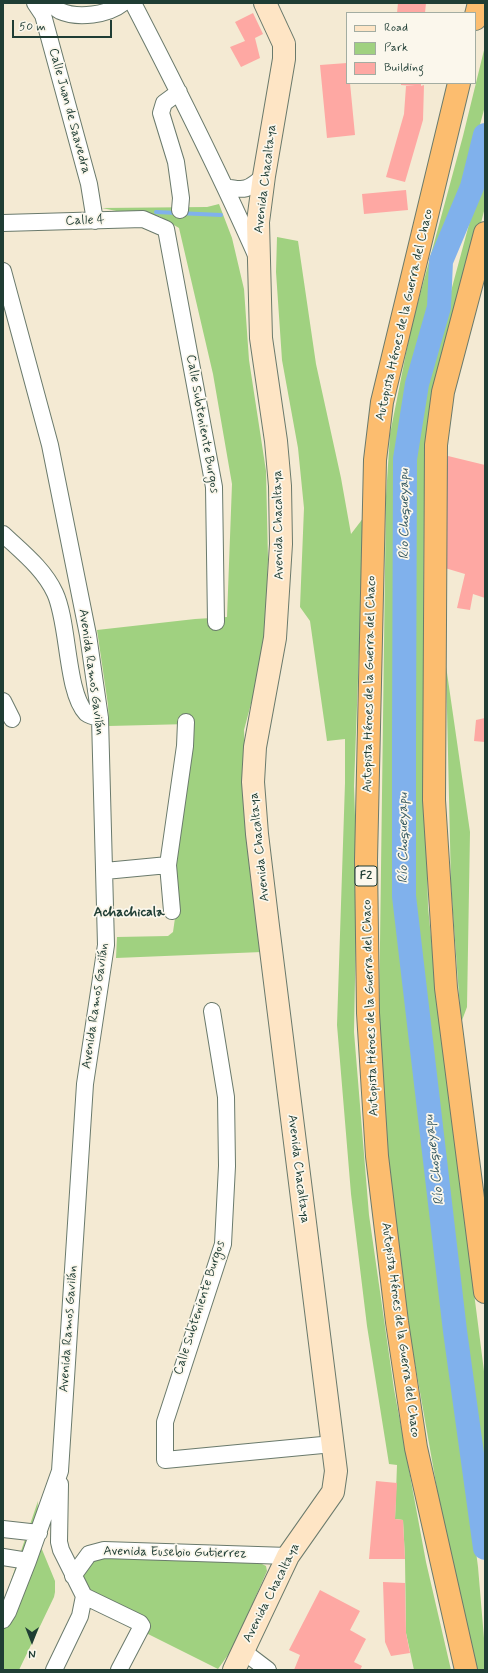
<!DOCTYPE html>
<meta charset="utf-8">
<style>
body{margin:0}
#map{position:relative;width:488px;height:1673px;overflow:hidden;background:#f4ead3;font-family:Mynerve,sans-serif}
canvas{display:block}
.frame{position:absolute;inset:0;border:4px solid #1f3d34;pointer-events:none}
.legend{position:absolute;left:346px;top:12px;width:130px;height:72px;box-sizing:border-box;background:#fbf7ec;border:1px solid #a3ada2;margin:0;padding:5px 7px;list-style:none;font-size:12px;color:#1f3d34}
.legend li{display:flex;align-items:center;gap:8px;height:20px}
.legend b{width:20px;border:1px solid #a3ada2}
.north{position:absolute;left:12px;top:1621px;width:40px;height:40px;-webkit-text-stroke:3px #fbf7ec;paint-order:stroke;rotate:180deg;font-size:11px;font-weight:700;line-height:16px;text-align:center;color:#1f3d34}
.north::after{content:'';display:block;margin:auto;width:14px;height:18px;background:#1f3d34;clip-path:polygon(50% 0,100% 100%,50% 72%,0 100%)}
.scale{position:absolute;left:12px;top:20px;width:100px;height:18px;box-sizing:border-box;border:2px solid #1f3d34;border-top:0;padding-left:5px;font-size:12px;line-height:14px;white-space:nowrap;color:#1f3d34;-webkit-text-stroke:3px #fbf7ec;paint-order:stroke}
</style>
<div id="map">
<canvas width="488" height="1673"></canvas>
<div class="frame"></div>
<ul class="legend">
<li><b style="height:5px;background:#fee5c5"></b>Road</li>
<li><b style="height:11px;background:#a0d180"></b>Park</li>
<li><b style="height:11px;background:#fea8a3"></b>Building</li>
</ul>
<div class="north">N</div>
<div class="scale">50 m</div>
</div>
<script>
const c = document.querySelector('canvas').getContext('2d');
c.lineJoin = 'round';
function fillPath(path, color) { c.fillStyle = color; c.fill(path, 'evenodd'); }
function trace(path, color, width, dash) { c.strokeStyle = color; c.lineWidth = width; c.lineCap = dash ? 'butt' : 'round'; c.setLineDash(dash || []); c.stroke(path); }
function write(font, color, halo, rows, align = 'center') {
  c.font = font + ' Mynerve,sans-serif'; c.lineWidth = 3.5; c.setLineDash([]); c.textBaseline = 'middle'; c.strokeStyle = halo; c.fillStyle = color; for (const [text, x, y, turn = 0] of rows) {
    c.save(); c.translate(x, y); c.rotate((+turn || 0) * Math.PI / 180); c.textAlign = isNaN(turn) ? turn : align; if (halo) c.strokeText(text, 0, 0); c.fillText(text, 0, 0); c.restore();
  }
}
fillPath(new Path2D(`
 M485,46V106L409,390L398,458L397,534L394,637L395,898L417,1089L478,1567L485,1650V1670H475L443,1523L407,1318L387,1152L379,1017L386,496L390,434L411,328L463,136Z
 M485,165V207L430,428L424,490L423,700L428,907L440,1027L485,1379V1495L413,897V576L414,474L426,384Z
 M219,204L232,238L244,289L249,360L266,471L268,559L265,651L244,730L246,780L262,952L116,958L117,937L168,936L173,932L176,911L172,866L189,724L109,726L108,705L97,630L195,619L227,617L232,484L213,374L179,228L159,216L126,213L102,208L207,207Z
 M277,237L298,241L316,364L341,478L351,534L364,517L354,786L357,875L354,1032L369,1215L394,1389L426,1562L451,1670H414L406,1633L405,1559L403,1520L395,1519L397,1465L389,1464L367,1326L351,1194L337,1025L345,783V739L327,741L310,621L300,607L304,508L298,448L282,360L276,272Z
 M446,666L470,832L467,1007L461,1023L451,885Z
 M38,1501L36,1535L55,1581V1592L54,1597L19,1670H3V1604Z
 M97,1557L258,1562L266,1566L267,1571L233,1648L218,1669L144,1632L93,1593L84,1581L83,1574L85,1569Z`), '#a0d180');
trace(new Path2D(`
 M156,212L221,215`), '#80b1ec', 4);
trace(new Path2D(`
 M485,135L472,187L441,261L439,307L417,384L405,459L404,742V896L455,1331L485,1548`), '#80b1ec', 24);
fillPath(new Path2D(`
 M398,3H426L425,13H397Z
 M253,13L263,34L255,38L260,58L241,67L230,47L245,41L235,22Z
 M347,63V83H350L355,135L327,138L320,65Z
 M401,83H421V86L424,85L423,120L405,182L386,177L404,114L406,86H415L401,85Z
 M406,190L408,210L364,214L362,194Z
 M448,456L485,465V598L473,594L470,610L457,608L465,574L445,568V489Z
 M485,718V742L474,741L476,720Z
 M376,1481L397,1483L395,1519L403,1520L405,1559H369Z
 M383,1582L405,1583L406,1633L410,1653L391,1656L385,1642Z
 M320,1590L360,1611L350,1630L366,1639L354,1662L362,1666L360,1670H294L300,1655L289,1650Z`), '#fea8a3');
const street = new Path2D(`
 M35,3L43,15L89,184L95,221
 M50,3C53,5 56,9 60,11C78,19 108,15 123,3
 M133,3C176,86 218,169 256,255
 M179,92L164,103L161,113L176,162L181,198L180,210
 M225,187C245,191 248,190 264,176
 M3,223L143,219L166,229L214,487L216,622
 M3,271L50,445L88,635L100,718L106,945L85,1084L60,1471L28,1561L8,1612L3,1620
 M3,534C22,552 44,569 55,593C69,623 66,692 86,713C90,716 95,717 100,718
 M3,701L12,719
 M105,871L168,865
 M172,911L168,865L185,746L186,722
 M212,1011L226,1097L227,1166L223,1244L165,1422V1460L333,1444
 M60,1484L59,1542L61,1550L84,1596
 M3,1529L39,1533
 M3,1557L28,1561
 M73,1576L89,1554L104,1550L288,1556
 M84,1596L140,1623L142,1626L119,1670
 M243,1651L268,1670
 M54,1670L80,1616L84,1596`);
const secondary = new Path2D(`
 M234,1670L288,1556L333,1492L336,1471L268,926L257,834L253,782L255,747L275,638L281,544L280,486L276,441L261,338L258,222L264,176L284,59V44L265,3`);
const highway = new Path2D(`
 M475,19L479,3
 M459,83L382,402L375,460L366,860L368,1013L377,1156L397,1322L416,1448L466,1670
 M485,233L443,392L436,445L434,800L446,988L485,1292`);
trace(street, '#6a7a6c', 18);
trace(secondary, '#6a7a6c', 24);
trace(highway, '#6a7a6c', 24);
trace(street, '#fff', 16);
trace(secondary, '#fee5c5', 22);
trace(highway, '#fcbd6f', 22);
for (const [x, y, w] of [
 [366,876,22]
]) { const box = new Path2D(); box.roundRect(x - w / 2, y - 10, w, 20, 3); c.fillStyle = '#fbf7ec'; c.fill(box); trace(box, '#1f3d34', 1); }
write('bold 12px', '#1f3d34', null, [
 ["F2",366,876]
]);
write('13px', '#1f3d34', '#fbf7ec', [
 ["Calle Juan de Saavedra",69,111,75],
 ["Avenida Chacaltaya",266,179,-83],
 ["Calle 4",85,221,-2],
 ["Autopista Héroes de la Guerra del Chaco",405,315,-77],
 ["Calle Subteniente Burgos",202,424,80],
 ["Avenida Chacaltaya",279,525,-91],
 ["Avenida Ramos Gavilán",91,672,82],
 ["Autopista Héroes de la Guerra del Chaco",370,684,-89],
 ["Avenida Chacaltaya",260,847,-96],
 ["Avenida Ramos Gavilán",96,1006,-82],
 ["Autopista Héroes de la Guerra del Chaco",371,1008,-92],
 ["Avenida Chacaltaya",298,1169,83],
 ["Calle Subteniente Burgos",200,1308,-72],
 ["Avenida Ramos Gavilán",69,1329,-86],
 ["Autopista Héroes de la Guerra del Chaco",400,1330,82],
 ["Avenida Eusebio Gutierrez",175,1553,1],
 ["Avenida Chacaltaya",272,1593,-63]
]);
write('italic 14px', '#375a62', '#fbf7ec', [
 ["Río Choqueyapu",405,514,-90],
 ["Río Choqueyapu",404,838,-90],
 ["Río Choqueyapu",435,1160,-97]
]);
write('bold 14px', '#1f3d34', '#fbf7ec', [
 ["Achachicala",129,913]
]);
</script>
